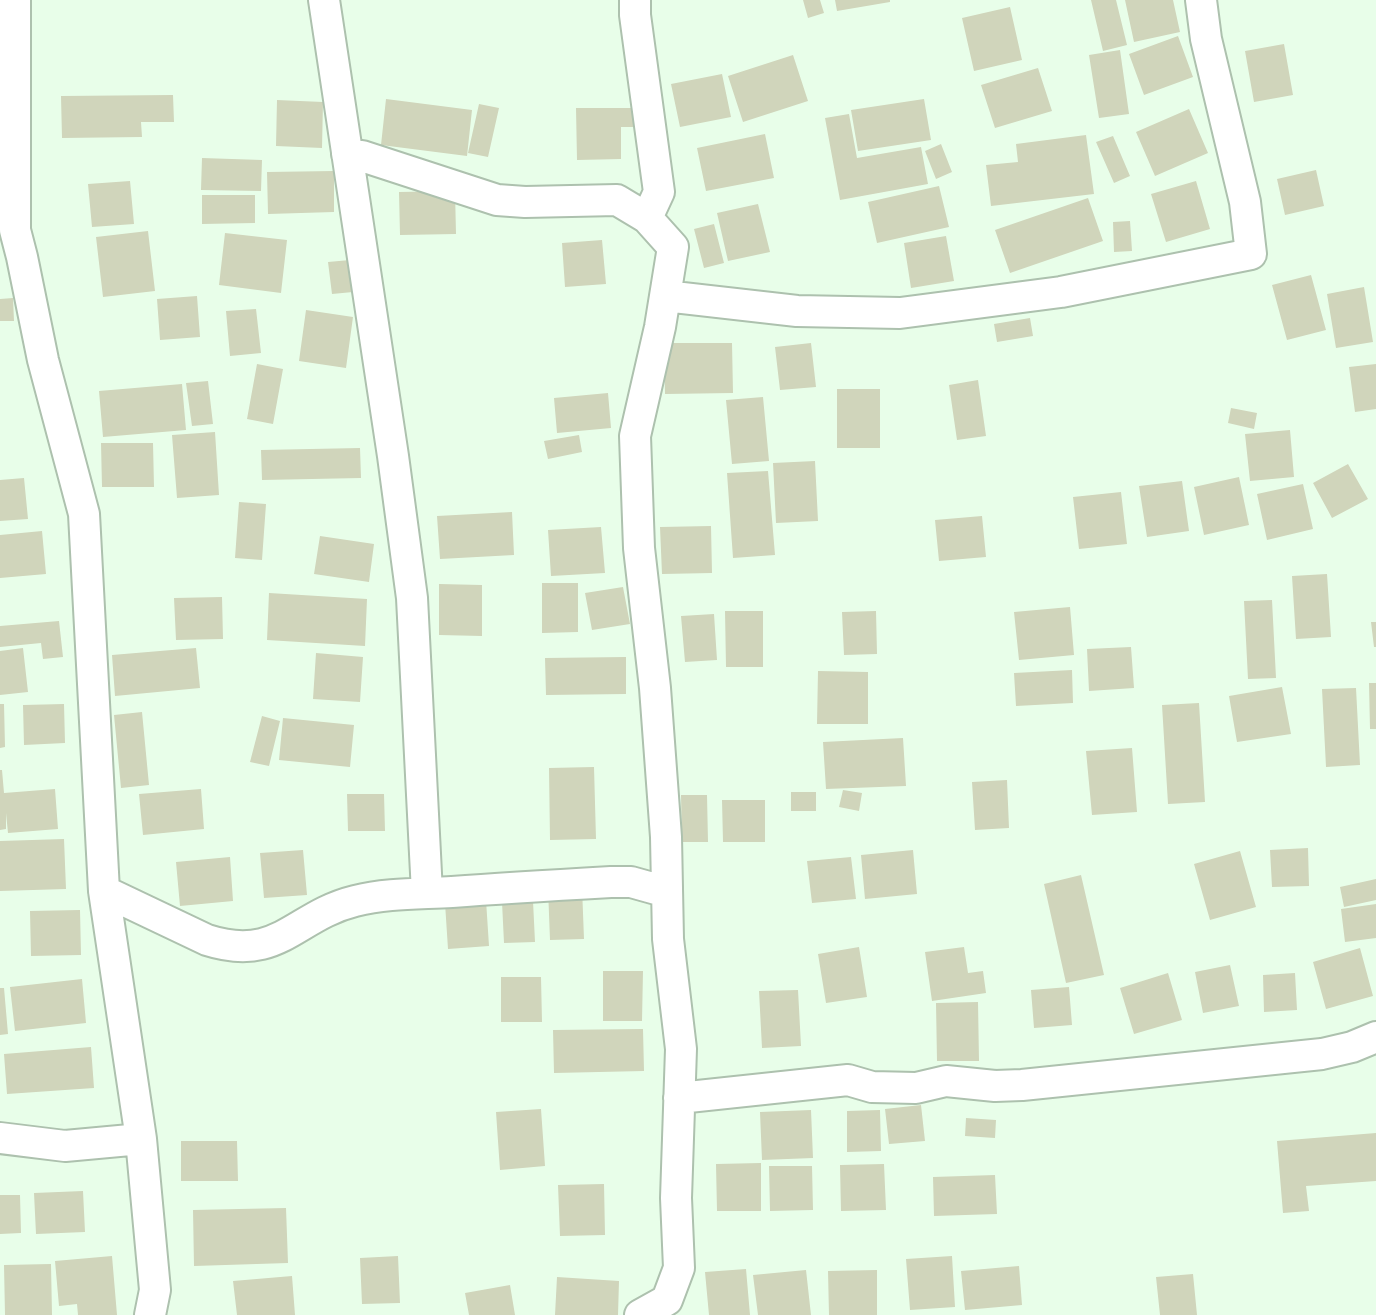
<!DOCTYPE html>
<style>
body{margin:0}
canvas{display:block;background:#e8fee9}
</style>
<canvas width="1376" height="1315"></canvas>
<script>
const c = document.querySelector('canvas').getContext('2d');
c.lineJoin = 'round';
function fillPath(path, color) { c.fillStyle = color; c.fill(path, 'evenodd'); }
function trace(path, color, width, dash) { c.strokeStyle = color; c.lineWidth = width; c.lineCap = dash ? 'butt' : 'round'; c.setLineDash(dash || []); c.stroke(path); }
fillPath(new Path2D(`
 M803,0H820L824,13L808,18Z
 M835,0H890V2L837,11Z
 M1091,0H1116L1127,45L1103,51Z
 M1125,0H1173L1180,32L1134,42Z
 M1010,7L1022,60L974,71L962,18Z
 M1178,36L1193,77L1144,95L1129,54Z
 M1284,44L1293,95L1254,102L1245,51Z
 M1120,50L1129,114L1099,118L1089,55Z
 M793,55L808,101L743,122L728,76Z
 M1038,68L1052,111L995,128L981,85Z
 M722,74L731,117L680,127L671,84Z
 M173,95L174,122H141L142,137L62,138L61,96Z
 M386,99L472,110L467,156L381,145Z
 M924,99L931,140L858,151L851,110Z
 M277,100L323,102L322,148L276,146Z
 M479,104L499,108L488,157L468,153Z
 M576,108H639L640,127H621V159L577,160Z
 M1189,109L1208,153L1155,176L1136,132Z
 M849,114L857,158L921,147L928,184L840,200L825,118Z
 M765,134L774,178L706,191L697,148Z
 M1086,135L1094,194L991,206L986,165L1018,162L1016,144Z
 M1113,136L1130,176L1114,183L1096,142Z
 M941,144L952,172L936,179L925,151Z
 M202,158L262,160L261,191L201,190Z
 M1316,170L1324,206L1285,215L1277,179Z
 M334,171V212L268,214L267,172Z
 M130,181L134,224L92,227L88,184Z
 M1196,181L1210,229L1166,242L1151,194Z
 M939,186L949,227L877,243L868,202Z
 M455,191L456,234L400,235L399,192Z
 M202,195H255V223L202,224Z
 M1088,198L1103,241L1010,273L995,230Z
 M758,204L770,252L728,261L717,213Z
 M1130,221L1132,251L1114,252L1113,222Z
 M714,224L724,263L704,268L694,229Z
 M148,231L155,291L103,297L96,237Z
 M225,233L287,240L281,293L219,285Z
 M946,236L954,281L911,288L904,243Z
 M602,240L606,284L565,287L562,243Z
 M350,260L353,292L332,294L328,262Z
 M1311,275L1326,330L1287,340L1272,285Z
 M1364,287L1373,342L1336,348L1327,294Z
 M197,296L200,337L160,340L157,299Z
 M13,298L14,321H0V299Z
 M256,309L261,353L230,356L226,311Z
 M306,310L353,317L346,368L299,361Z
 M1030,318L1033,336L997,342L994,324Z
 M664,343H732L733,393L665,394Z
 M811,343L816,387L780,390L775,347Z
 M257,364L283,369L273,424L247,419Z
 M1376,364V409L1355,412L1349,367Z
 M978,380L986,436L957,440L949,385Z
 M208,381L213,424L192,426L186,383Z
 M182,384L186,430L103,437L99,391Z
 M837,389H880V448H837Z
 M608,393L611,428L557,433L554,398Z
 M763,397L769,461L732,464L726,400Z
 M1231,408L1257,413L1254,429L1228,423Z
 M1290,430L1294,477L1250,481L1245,434Z
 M215,432L219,495L177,498L172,435Z
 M579,435L582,452L548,459L544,441Z
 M101,443H153L154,487H102Z
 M360,448L361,478L262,480L261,450Z
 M815,461L818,521L776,523L773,463Z
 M1348,464L1368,499L1332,518L1313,483Z
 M768,471L775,555L733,558L727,473Z
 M1239,477L1249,525L1204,535L1194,487Z
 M24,478L28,519L0,521V480Z
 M1182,481L1189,531L1147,537L1139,486Z
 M1303,484L1313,529L1267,540L1257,494Z
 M1121,492L1127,544L1079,549L1073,497Z
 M239,502L266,504L262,560L235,558Z
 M512,512L514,555L440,559L437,516Z
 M982,516L986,557L939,561L935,520Z
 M711,526L712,573L662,574L660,527Z
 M601,527L605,573L551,576L548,530Z
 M42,531L46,574L0,578V535Z
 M320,536L374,544L369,582L314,574Z
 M1327,574L1331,637L1296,639L1292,576Z
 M542,583H578V632L542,633Z
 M439,584L482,585V636L439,635Z
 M623,587L630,624L592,630L585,593Z
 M269,593L367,599L365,646L267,640Z
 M222,597L223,639L176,640L174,598Z
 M1272,600L1276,678L1248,679L1244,601Z
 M1070,607L1074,655L1019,660L1014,612Z
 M725,611H763V667H726Z
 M876,611L877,654L844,655L842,612Z
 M714,614L717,660L685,662L681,616Z
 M59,621L63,657L43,659L41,643L0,647V626Z
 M1371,622H1376V647H1374Z
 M1131,647L1134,688L1089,691L1087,649Z
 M23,648L28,692L0,695V651Z
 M196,648L200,688L115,696L112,655Z
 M316,653L363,657L360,702L313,699Z
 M626,657V694L546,695L545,658Z
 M1072,670L1073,703L1016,706L1014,673Z
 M818,671L868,672V724H817Z
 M1369,683H1376V729H1370Z
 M1282,687L1291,734L1237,742L1229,696Z
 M1356,688L1360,765L1326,767L1322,689Z
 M1199,703L1205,802L1168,804L1162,705Z
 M0,704H4L5,747L0,748Z
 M64,704L65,743L24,745L23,705Z
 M142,712L149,785L121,788L114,715Z
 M262,716L280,721L269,766L250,762Z
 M283,718L354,725L350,767L279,760Z
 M903,738L906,786L826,789L823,742Z
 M1132,748L1137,812L1092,815L1086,751Z
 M594,767L596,839L550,840L549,768Z
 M0,770H2L4,793L55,789L58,829L8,833L6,813V829L0,830Z
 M1007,780L1009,828L975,830L972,782Z
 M201,789L204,829L143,835L139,794Z
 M843,790L862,793L859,811L839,807Z
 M791,792H816V811H791Z
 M347,794H384L385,831H348Z
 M681,795H707L708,842H682Z
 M722,800H765V842H723Z
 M64,839L66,889L0,891V841Z
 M1308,848L1309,886L1272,887L1270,850Z
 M303,850L307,895L264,898L260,853Z
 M913,850L917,894L865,899L861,855Z
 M1240,851L1256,907L1210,920L1194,864Z
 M230,857L233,901L180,906L176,862Z
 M851,857L856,899L812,903L807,861Z
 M1081,875L1104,975L1066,983L1044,884Z
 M1376,879V900L1344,907L1340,887Z
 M582,887L584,939L550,940L548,888Z
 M486,900L489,946L448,949L445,903Z
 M533,901L535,942L504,943L502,902Z
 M1376,904V938L1345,942L1341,909Z
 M80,910L81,955L31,956L30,911Z
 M859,947L867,997L826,1003L818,954Z
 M964,947L968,973L983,971L986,993L932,1001L925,952Z
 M1360,948L1373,996L1326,1009L1313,962Z
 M1230,965L1239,1006L1203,1013L1195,972Z
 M603,971H643L642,1021H603Z
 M1168,973L1182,1020L1134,1034L1120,988Z
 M1295,973L1297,1010L1264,1012L1263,975Z
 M501,977H541L542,1022H501Z
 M82,979L86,1023L15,1031L10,987Z
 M1069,987L1072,1025L1034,1028L1031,990Z
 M0,988H4L8,1034L0,1035Z
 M798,990L801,1046L762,1048L759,991Z
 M978,1002L979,1061H937L936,1003Z
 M643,1029L644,1071L554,1073L553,1030Z
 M91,1047L94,1088L7,1094L4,1054Z
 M921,1105L925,1141L889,1144L885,1109Z
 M541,1109L545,1166L500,1170L496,1112Z
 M811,1110L813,1158L762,1160L760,1112Z
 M880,1110L881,1151L847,1152V1111Z
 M966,1118L996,1120L995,1138L965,1136Z
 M1376,1133V1181L1306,1186L1309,1211L1283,1213L1277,1141Z
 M181,1141H237L238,1181H181Z
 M761,1163V1211H717L716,1164Z
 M884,1164L886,1210L841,1211L840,1165Z
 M769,1166H812L813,1210L770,1211Z
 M995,1175L997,1214L934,1216L933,1177Z
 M604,1184L605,1235L560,1236L558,1185Z
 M83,1191L85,1232L36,1234L34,1193Z
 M0,1195H20L21,1233L0,1234Z
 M286,1208L288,1263L194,1266L193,1210Z
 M112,1256L117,1315H78L77,1304L59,1306L55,1261Z
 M398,1256L400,1303L362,1304L360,1258Z
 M952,1256L955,1307L910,1310L906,1259Z
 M51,1264L52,1315H5L4,1265Z
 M1019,1266L1022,1305L965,1310L961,1271Z
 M746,1269L750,1315H709L705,1272Z
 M806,1270L811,1315H758L753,1275Z
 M877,1270V1315H829L828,1271Z
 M1193,1274L1197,1315H1160L1156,1277Z
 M292,1276L295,1315H237L233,1281Z
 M557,1277L619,1281L618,1315H555Z
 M510,1285L515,1315H469L465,1293Z`), '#d0d5bb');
const minor = new Path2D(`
 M15,0V230L22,257L43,360L84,514L104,891L141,1139L155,1290L150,1315
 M324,0L393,456L412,598L427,893
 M635,0V15L659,192L647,218
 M347,154L362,156L497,200L525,202L617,200L647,218L673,247L660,327L635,436L639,548L655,688L666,837L668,939L681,1049L676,1198L679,1268L667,1300L640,1315
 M665,296L797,311L900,313L1061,292L1251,254L1245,202L1206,39L1201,0
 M104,891L207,940C279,963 294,916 355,901C387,893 420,894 452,892C505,888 558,885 611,882H631L656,889H667
 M679,1098L848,1080L872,1087L916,1088L946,1081L995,1086L1022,1085L1322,1054L1352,1047L1376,1037
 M0,1138L65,1146L141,1139`);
trace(minor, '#adc1ae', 34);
trace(minor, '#fff', 30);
</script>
